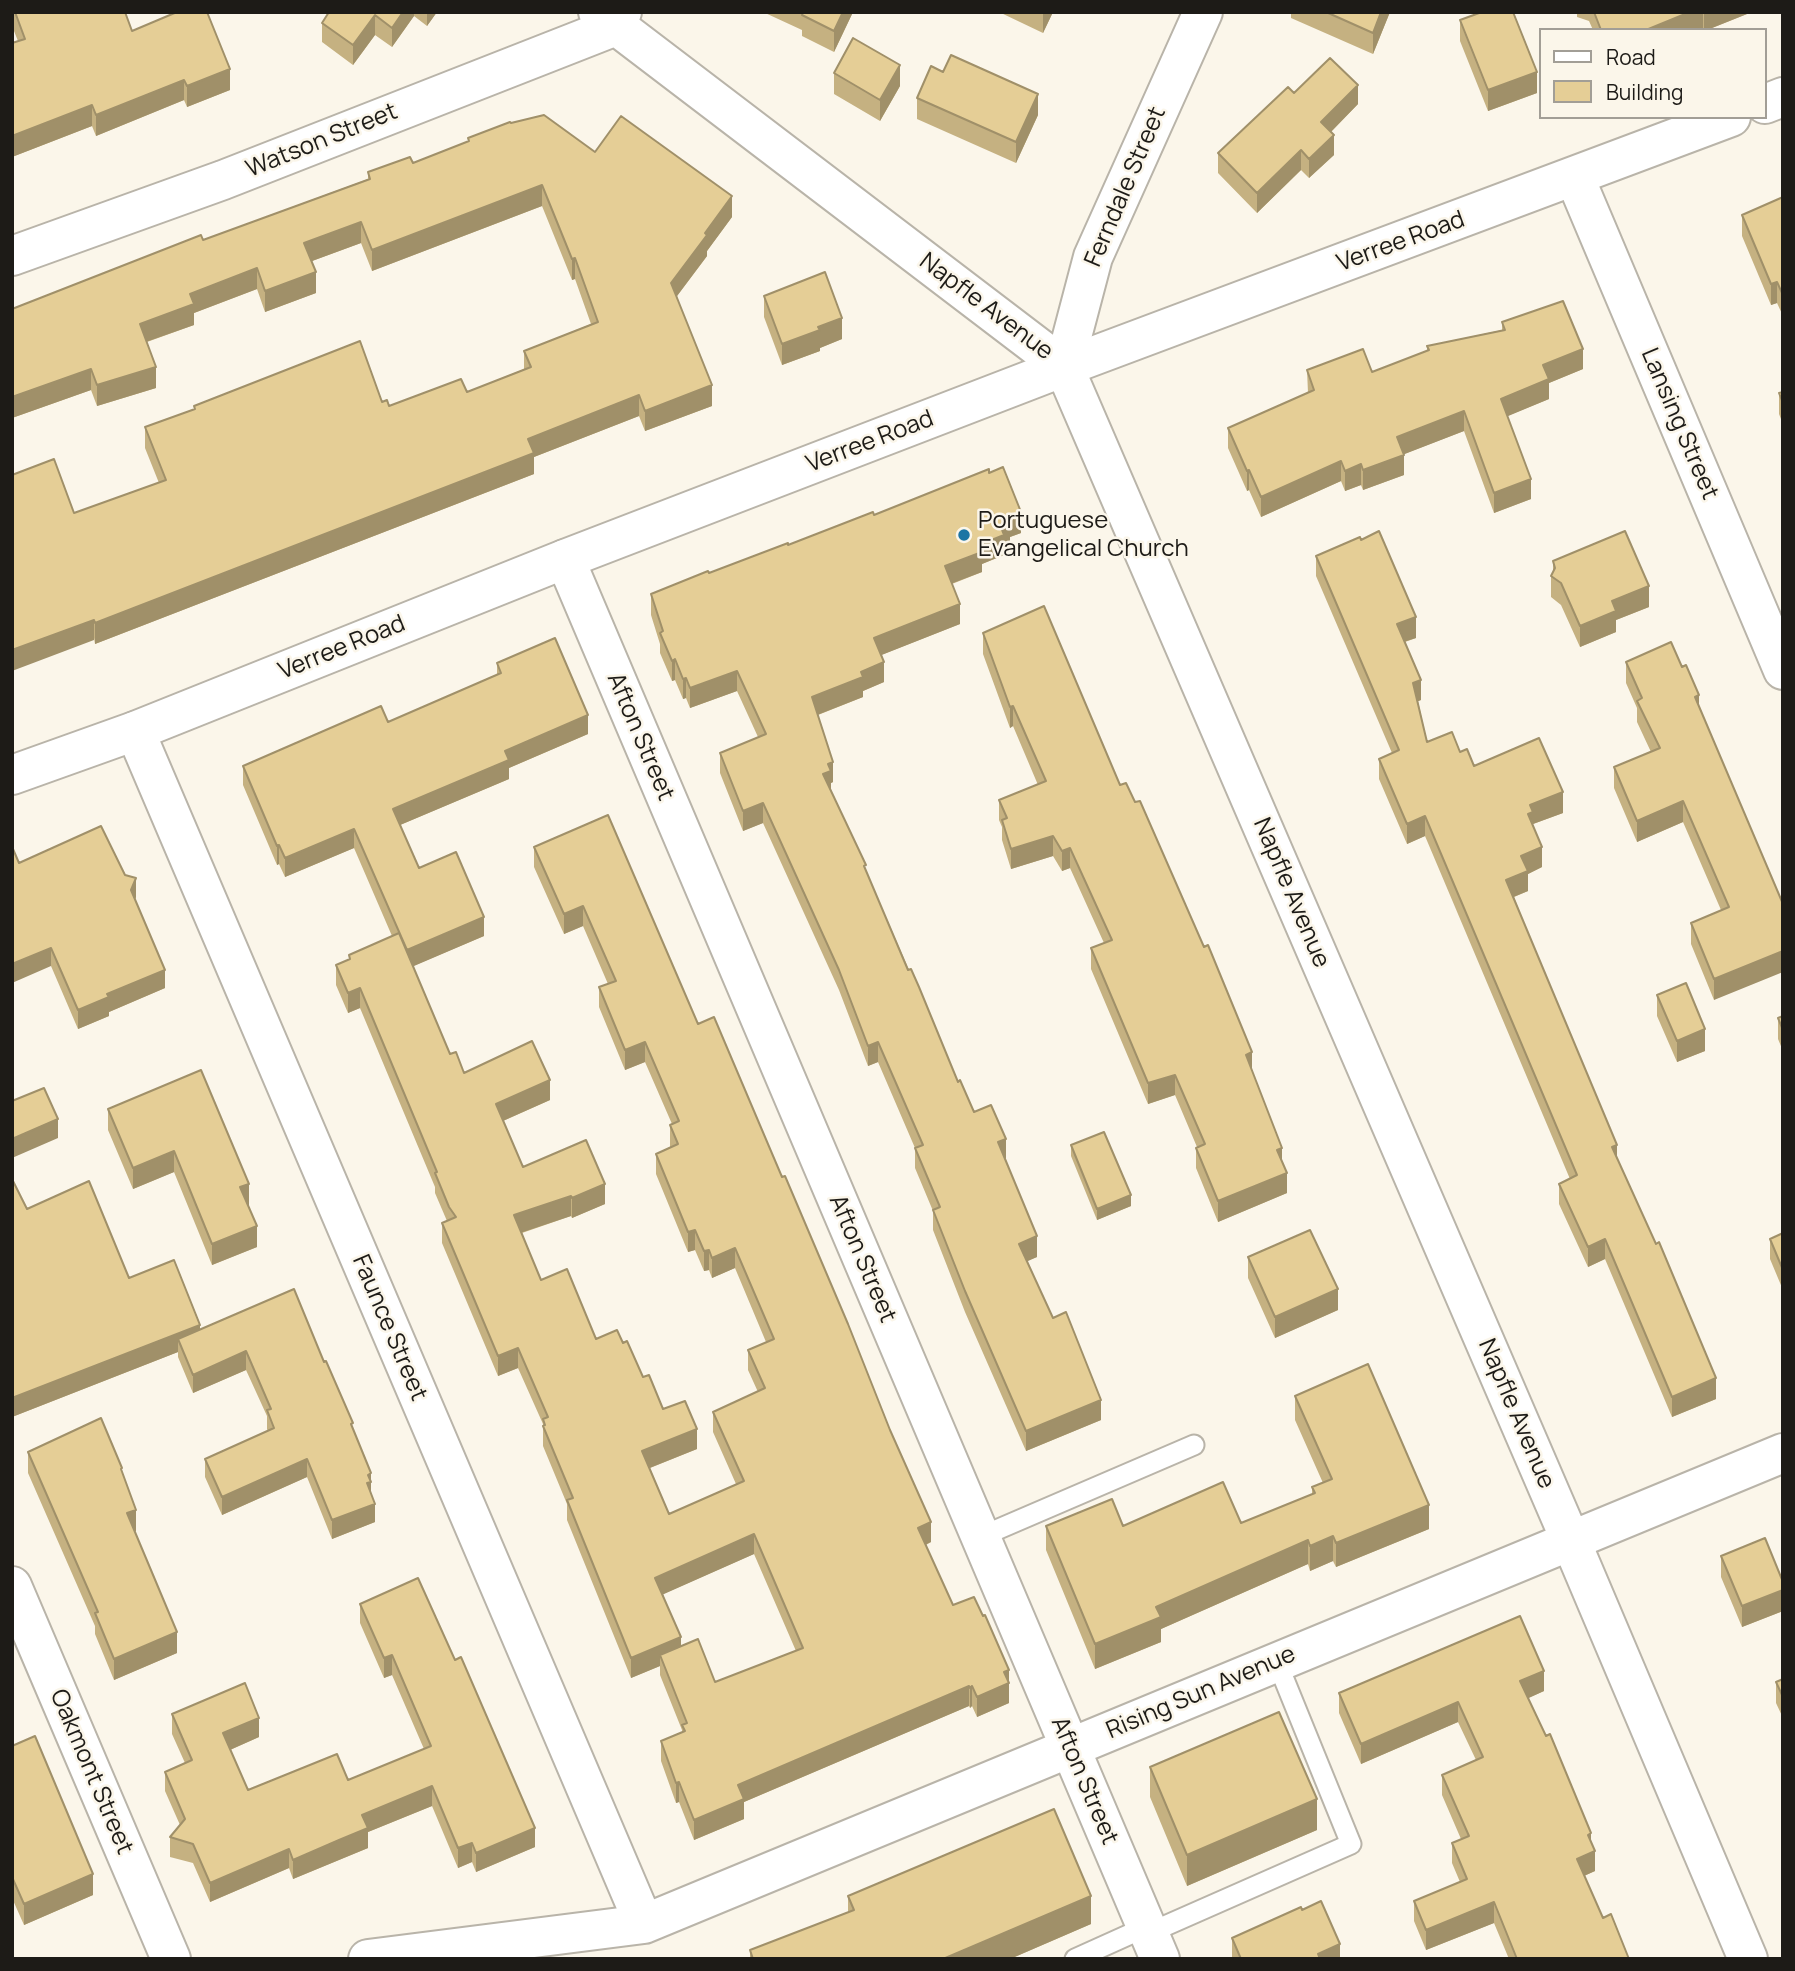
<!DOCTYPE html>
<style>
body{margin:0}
#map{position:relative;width:1795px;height:1971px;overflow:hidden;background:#fbf6ea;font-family:Manrope,sans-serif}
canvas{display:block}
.frame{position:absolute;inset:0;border:14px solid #1d1b17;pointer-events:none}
.legend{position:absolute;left:1539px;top:28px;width:228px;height:91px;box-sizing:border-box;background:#fbf6ea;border:2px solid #a29e96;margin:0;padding:9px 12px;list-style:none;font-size:21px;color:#1d1b17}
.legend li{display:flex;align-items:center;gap:14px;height:35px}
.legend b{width:35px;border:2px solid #a29e96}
</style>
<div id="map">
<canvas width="1795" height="1971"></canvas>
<div class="frame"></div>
<ul class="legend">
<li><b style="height:9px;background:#fff"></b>Road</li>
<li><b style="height:19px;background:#e5ce96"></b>Building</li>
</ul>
</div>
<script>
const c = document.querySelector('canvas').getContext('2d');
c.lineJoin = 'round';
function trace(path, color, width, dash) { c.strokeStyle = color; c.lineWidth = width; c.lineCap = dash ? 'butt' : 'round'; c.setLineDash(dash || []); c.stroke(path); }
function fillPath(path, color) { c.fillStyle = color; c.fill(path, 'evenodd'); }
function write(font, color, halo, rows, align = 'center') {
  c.font = font + ' Manrope,sans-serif'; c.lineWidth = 5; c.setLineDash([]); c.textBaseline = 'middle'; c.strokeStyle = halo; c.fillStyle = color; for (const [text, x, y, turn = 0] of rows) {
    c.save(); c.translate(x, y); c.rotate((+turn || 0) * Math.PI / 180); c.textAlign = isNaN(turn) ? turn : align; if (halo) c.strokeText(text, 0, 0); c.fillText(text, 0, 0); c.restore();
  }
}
const service = new Path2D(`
 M980,1537L1194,1445
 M1149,1933L1351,1844L1277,1662
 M1075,1959L1146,1927`);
const minor = new Path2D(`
 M598,12L1064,367L1570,1539L1748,1959
 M1575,178L1783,670
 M12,256L223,180L616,26L622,12
 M1064,367L1093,257L1203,12
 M565,559L1160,1959
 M135,731L644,1924
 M12,1586L171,1959
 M368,1959L644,1924L1783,1453`);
const secondary = new Path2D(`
 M1765,104L1783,97
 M12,775L135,731L565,559L1064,367L1731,117`);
trace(service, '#b9b4a9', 23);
trace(minor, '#b9b4a9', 42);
trace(secondary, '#b9b4a9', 42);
trace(service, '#fff', 19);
trace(minor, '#fff', 38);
trace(secondary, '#fff', 38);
fillPath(new Path2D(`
 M12,12H125L132,31L230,90L187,107L184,100L96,136L92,126L12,157V43L18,41L12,26Z
 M329,12H437L427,26L414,16L392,47L375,35L353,65L322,42V23Z
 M763,12H853L834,52L802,36V30Z
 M999,12H1053L1043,33Z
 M1291,12H1390L1373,54L1291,18Z
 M1577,12H1752L1707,30H1703V28L1699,30H1593L1589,21L1577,17Z
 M1460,20L1537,93L1488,111L1460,41Z
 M834,73L900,86L880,121L834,94Z
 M1294,93L1358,104L1331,132L1334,155L1309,178L1301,170L1257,213L1218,173V153Z
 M917,98L1038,115L1016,163L917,119Z
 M511,123L595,152L732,217L707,251V256L677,296L712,406L645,431L639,416L534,457V474L95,644L74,513L159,483L145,448V427L194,409V406L382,402L389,406L467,392L524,369V351L591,324L575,279L572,280L542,206L372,271L361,243L312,261L316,293L265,312L257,289L194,313V325L147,342L156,388L97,406L91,390L12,418V309L203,240L368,179V172L413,163L468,142V138Z
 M1783,197V316L1777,303L1771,305L1742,236V215Z
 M764,296L842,339L820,348V351L782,365L764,317Z
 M1502,322L1583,369L1549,383V399L1507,416L1531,499L1494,513L1464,431L1404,454V475L1363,490L1361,485L1345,491L1341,481L1261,517L1249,490L1247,491L1228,448V428L1308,393L1307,370L1372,372L1427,351V346L1502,330Z
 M1783,392V424L1779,414V393Z
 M989,473L1021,533L1010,537V541L1004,544V555L982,564V572L952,584L960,624L881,655L884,682L863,691V697L818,715L833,782L831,783V791L958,1082L974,1112L1006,1160L1037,1257L1026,1261L1101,1420L1026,1451L965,1312L933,1230V1211L915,1168V1148L878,1062L868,1066L839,990L763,823L743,831L720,773V753L758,737L737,691L690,708L686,698L683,699L675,680L672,681L660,653V644L651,615V594L874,515Z
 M1361,540L1416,638L1405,642L1421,700L1418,701L1427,742L1460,752L1474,766L1563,813L1533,824L1542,867L1528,874V891L1514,897L1617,1160L1716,1399L1672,1417L1605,1259L1588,1267L1559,1204V1184L1570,1179L1425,836L1407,844L1379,779V759L1392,753L1316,576V556Z
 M1553,561L1649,607L1616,620V632L1580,647L1561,605L1551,597V576L1553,573Z
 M983,633L1120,785L1252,1071L1282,1161L1287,1193L1218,1222L1196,1168V1148L1197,1147L1175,1095L1148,1104L1091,969V948L1104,943L1070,868L1062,871L1053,856L1011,869L1002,840V827L999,820V800L1038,785L1013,726L1010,728L983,654Z
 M1626,662L1699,707L1783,904L1714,1000L1691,944V923L1721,910L1683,822L1637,842L1614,788V767L1651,752L1637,722V708L1626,683Z
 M497,663L588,734L509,768V779L400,825L419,868L484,936L413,966L450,1054L464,1073L550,1100L503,1121L523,1167L605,1204L572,1218L571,1216L522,1233L541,1280L596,1339L623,1343L663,1409L697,1449L650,1468L669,1514L736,1484L713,1432V1412L758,1392L748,1370V1350L766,1342L735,1268L712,1278L709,1270L704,1271L695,1250L688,1252L656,1174V1154L670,1147V1125L672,1124L645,1062L625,1070L599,1007V987L608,984L583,926L564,934L534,867V847L698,1024L931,1542L926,1545L953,1605L1009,1670V1703L977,1717L972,1706L970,1708L969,1706L744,1802V1819L694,1840L679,1802L676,1803L661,1761V1741L682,1732V1730L660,1675V1666L631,1678L567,1520V1504L543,1446V1424L518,1368L498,1376L442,1243V1223L447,1221L435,1193V1187L360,1008L348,1013L336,985V965L349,959V955L392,936L354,848L285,877L279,864L277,865L243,785V766L388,722L497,675ZM754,1554L796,1651L715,1682L681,1646L663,1594Z
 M19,863L125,875L136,897L135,900L165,988L109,1012V1016L78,1029L51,966Z
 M1657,995L1705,1051L1677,1062L1657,1016Z
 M1783,1016V1051L1778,1039V1018Z
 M201,1070L249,1205H248L257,1247L212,1265L174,1172L133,1189L108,1130V1109Z
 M1071,1145L1131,1206L1097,1220L1071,1156Z
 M12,1179L27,1209L129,1278L200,1329L324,1362L353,1429L371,1493L375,1522L332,1539L307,1477L222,1515L205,1477V1459L268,1431L267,1429V1416L246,1370L193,1393L178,1357V1352L12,1417Z
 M1783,1233V1290L1770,1259V1239Z
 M1248,1257L1338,1310L1275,1338L1248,1278Z
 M1295,1396L1429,1529L1336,1567L1333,1561L1310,1571L1308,1564L1161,1629V1642L1095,1669L1046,1550V1526H1123L1241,1523L1312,1494V1487L1323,1483L1295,1420Z
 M28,1452L122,1473L136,1531H135L177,1653L114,1680L95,1634V1626L28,1473Z
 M1721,1556L1783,1582V1611L1742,1627L1721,1577Z
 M360,1604L535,1847L476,1872L472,1862L458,1868L432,1806L368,1832V1848L339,1860L293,1879L289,1868L210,1902L193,1863L170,1857V1837L180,1825L165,1791V1772L185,1763L172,1734V1714L259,1737L230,1750L248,1790L348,1780L424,1749L392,1675L384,1678L360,1623Z
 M1783,1679V1718L1776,1703V1682Z
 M1544,1691L1528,1698L1591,1843L1595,1871L1584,1876L1603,1918L1629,1959H1509L1494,1923L1426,1950L1414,1921V1901L1460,1882L1452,1863V1843L1461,1839L1442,1795V1775L1476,1760L1458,1722L1361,1764L1339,1713V1693Z
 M12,1746L93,1895L24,1925L12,1898Z
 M1150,1767L1317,1830L1187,1886L1150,1797Z
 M848,1896L1091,1924L1010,1959H750V1950L848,1912Z
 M1302,1910L1340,1959H1232V1938Z`), '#c5b181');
fillPath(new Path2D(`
 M403,12H414V16L392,47V28Z
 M427,12H437L427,26Z
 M843,12H853L834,52V31Z
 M1043,12H1053L1043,33Z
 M1381,12H1390L1373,54V33Z
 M1690,12H1703V28L1699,30H1646Z
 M1704,12H1752L1707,30H1704Z
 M375,15V35L353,65V45Z
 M900,65V86L880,121V100Z
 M230,69V90L187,107V86Z
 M1537,72V93L1488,111V90Z
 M184,80V100L96,136V115Z
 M1358,85V104L1321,142V122Z
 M1038,94V115L1016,163V142Z
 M92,105V126L12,157V136Z
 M1334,135V155L1309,178V159Z
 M1301,150V170L1257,213V193Z
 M542,185V206L372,271V250Z
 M732,196V217L707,251V256L671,304V283L705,233Z
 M361,222V243L304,264V243Z
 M575,258V279L572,280V259Z
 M257,268V289L194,313V325L140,344V324L190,294Z
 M316,272V293L265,312V291Z
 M1777,282V303L1771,305V284Z
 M842,318V339L820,348V351L782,365V344L818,327Z
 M1583,349V369L1549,383V399L1501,419V399L1543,365Z
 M156,367V388L97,406V385Z
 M91,369V390L12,418V397Z
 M712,385V406L645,431V411Z
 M639,395V416L534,457V474L95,644V623L528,439Z
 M1464,411V431L1397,457V437Z
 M1404,455V475L1363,490V470Z
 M1341,461V481L1261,517V497Z
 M1361,464V485L1345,491V471Z
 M1249,470V490L1247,491V471Z
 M1531,479V499L1494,513V493Z
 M1021,512V533L1010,537V541L1004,544V555L982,564V572L945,586V566L979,545L1008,517Z
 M1649,586V607L1616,620V632L1580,647V626L1612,601Z
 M960,604V624L874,658V638Z
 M1416,617V638L1397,644V624Z
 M94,620V640L12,671V650Z
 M675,659V680L672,681V661Z
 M884,662V682L863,691V697L812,717V697L861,672Z
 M737,671V691L690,708V688Z
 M686,678V698L683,699V679Z
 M1421,680V700L1413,703V683Z
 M1699,695V716L1695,697Z
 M1013,706V726L1010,728V707Z
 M588,715V734L509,768V779L393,828V809L505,751Z
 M833,762V782L831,783V791L823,774L828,764Z
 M1563,792V813L1533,824L1528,814L1530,805Z
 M1683,801V822L1637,842V821Z
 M763,803V823L743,831V811Z
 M1425,816V836L1407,844V824Z
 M354,829V848L285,877V858Z
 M1053,836V856L1011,869V849Z
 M279,845V864L277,865V846Z
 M1542,847V867L1528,874V891L1506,900V880L1521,856Z
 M1070,848V868L1062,871V851Z
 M136,878V897L131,909V890Z
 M583,906V926L564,934V914Z
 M484,917V936L407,969V950Z
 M51,948V966L12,983V964Z
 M1783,951V972L1714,1000V979Z
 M165,970V988L109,1012V1016L78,1029V1010L107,994Z
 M360,988V1008L348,1013V993Z
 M1705,1029V1051L1677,1062V1041Z
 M645,1042V1062L625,1070V1050Z
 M878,1042V1062L868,1066V1046Z
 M1252,1052V1073L1246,1055Z
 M1175,1075V1095L1148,1104V1083Z
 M550,1080V1100L496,1124V1104Z
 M58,1119V1138L12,1158V1139Z
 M1006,1139V1160L998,1142Z
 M1617,1145V1165L1612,1147Z
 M1282,1148V1169L1277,1150Z
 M174,1151V1172L133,1189V1168Z
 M1287,1173V1193L1218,1222V1201Z
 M249,1184V1205L240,1208V1187Z
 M605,1184V1204L572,1218V1198Z
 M1131,1195V1206L1097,1220V1209Z
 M571,1196V1216L514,1235V1215Z
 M257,1226V1247L212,1265V1244Z
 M695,1230V1250L688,1252V1232Z
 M1037,1236V1257L1019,1265V1244Z
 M1605,1239V1259L1588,1267V1247Z
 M735,1248V1268L712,1278V1258Z
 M709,1250V1270L704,1271V1251Z
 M1338,1289V1310L1275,1338V1317Z
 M200,1325V1343L178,1339V1352L12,1417V1398Z
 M518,1348V1368L498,1376V1356Z
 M246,1351V1370L193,1393V1375Z
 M1716,1378V1399L1672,1417V1397Z
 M1101,1400V1420L1026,1451V1431Z
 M697,1429V1449L642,1471V1451Z
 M307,1459V1477L222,1515V1497Z
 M371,1473V1500L367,1483L368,1475Z
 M375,1504V1522L332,1539V1520Z
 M1429,1505V1529L1336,1567V1543Z
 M136,1510V1531L127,1534V1513Z
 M931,1522V1542L918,1548V1528Z
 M754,1534V1554L655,1598V1578Z
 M1333,1536V1561L1310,1571V1546Z
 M1308,1540V1564L1161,1629V1642L1095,1669V1644L1156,1607Z
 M1783,1590V1611L1742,1627V1606Z
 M177,1632V1653L114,1680V1659Z
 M681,1637V1657L660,1655V1666L631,1678V1658Z
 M392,1655V1675L384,1678V1658Z
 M1009,1670V1703L977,1717V1697L1004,1672Z
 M1544,1671V1691L1520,1702V1681Z
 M969,1686V1706L744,1802V1819L694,1840V1820L738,1785Z
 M972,1686V1706L970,1708V1688Z
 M1458,1702V1722L1361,1764V1744Z
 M259,1718V1737L223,1753V1733Z
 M679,1782V1802L676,1803V1783Z
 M432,1786V1806L368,1832V1848L293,1879V1860L362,1815Z
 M1317,1799V1830L1187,1886V1855Z
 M535,1828V1847L476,1872V1853Z
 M1591,1833V1852L1595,1851V1871L1577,1879V1859L1588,1835Z
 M472,1843V1862L458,1868V1848Z
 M289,1849V1868L210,1902V1883Z
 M93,1874V1895L24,1925V1904Z
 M1091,1896V1924L1010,1959H943Z
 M1494,1902V1923L1426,1950V1930Z
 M1340,1944V1959H1318V1954Z`), '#a09069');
const building = new Path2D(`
 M15,12H125L132,31L177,12H207L230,69L187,86L184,80L96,115L92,105L12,136V43L25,39Z
 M329,12H403L392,28L375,15L353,45L322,23Z
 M804,12H843L834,31L802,15Z
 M1326,12H1381L1373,33Z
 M1482,12H1513L1537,72L1488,90L1460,20Z
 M1594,12H1690L1646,30H1601Z
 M853,38L900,65L880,100L834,73Z
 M951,55L1038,94L1016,142L917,98L931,66L943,72Z
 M1330,58L1358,85L1321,122L1334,135L1309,159L1301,150L1257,193L1218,153L1288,87L1294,93Z
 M544,115L595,152L621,116L732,196L705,233L707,235L671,283L712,385L645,411L639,395L528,439L534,453L95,623L94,620L12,650V475L54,459L74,513L166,480L145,427L195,409L194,406L360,341L382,402L387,400L389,406L461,379L467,392L531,367L524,351L598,322L575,258L572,259L542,185L372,250L361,222L304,243L316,272L265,291L257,268L190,294L194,304L140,324L156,367L97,385L91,369L12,397V309L201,235L203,240L370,179L368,172L410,157L413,163L469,141L468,138L510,122L511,123Z
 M1783,197V295L1777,282L1771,284L1742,215Z
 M825,272L842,318L818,327L820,330L782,344L764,296Z
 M1563,301L1583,349L1543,365L1549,379L1501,399L1531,479L1494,493L1464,411L1397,437L1404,455L1363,470L1361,464L1345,471L1341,461L1261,497L1249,470L1247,471L1228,428L1314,390L1307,370L1363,349L1372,372L1429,350L1427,346L1505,330L1502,322Z
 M1783,392V403L1779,393Z
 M1003,467L1021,512L1008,517L1010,521L1000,525L1004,535L979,545L982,552L945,566L960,604L874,638L884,662L861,672L863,677L812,697L833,762L828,764L831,771L823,774L866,865L864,866L908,970L911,969L919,987L958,1082L960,1080L974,1112L991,1105L1006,1139L998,1142L1037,1236L1019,1244L1053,1318L1066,1312L1101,1400L1026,1431L965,1291L933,1210L940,1207L915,1148L923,1145L878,1042L868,1046L839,970L763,803L743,811L720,753L766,734L737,671L690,688L686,678L683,679L675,659L672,661L660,633L663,631L651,594L708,571L709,573L788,543V545L873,512L874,515L989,469V473Z
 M1379,531L1416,617L1397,624L1421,680L1413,683L1427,742L1452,732L1460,752L1467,749L1474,766L1539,738L1563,792L1530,805L1533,812L1528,814L1542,847L1521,856L1528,871L1506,880L1617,1145L1612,1147L1656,1244L1659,1242L1716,1378L1672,1397L1605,1239L1588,1247L1559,1184L1577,1175L1425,816L1407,824L1379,759L1399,750L1316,556L1360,537L1361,540Z
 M1625,531L1649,586L1612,601L1616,611L1580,626L1561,583L1551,576L1555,568L1553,561Z
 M1044,606L1120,785L1126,783L1135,802L1140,801L1204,947L1208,945L1252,1052L1246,1055L1282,1148L1277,1150L1287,1173L1218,1201L1196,1148L1205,1144L1175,1075L1148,1083L1091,948L1112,940L1070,848L1062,851L1053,836L1011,849L1002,820L1007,818L999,800L1046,781L1013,706L1010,707L983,633Z
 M555,638L588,715L505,751L509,760L393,809L419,868L456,852L484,917L407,950L354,829L285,858L279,845L277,846L243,766L381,706L388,722L501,673L497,663Z
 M1671,642L1682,667L1686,665L1699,695L1695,697L1783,904V951L1714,979L1691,923L1729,907L1683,801L1637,821L1614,767L1660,748L1637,701L1642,698L1626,662Z
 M608,815L698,1024L714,1017L782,1177L785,1176L848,1324L890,1430L931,1522L918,1528L953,1605L974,1597L983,1616L985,1615L1009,1670L1004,1672L1009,1683L977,1697L972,1686L970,1688L969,1686L738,1785L744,1799L694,1820L679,1782L676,1783L661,1741L685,1731L682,1725L687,1723L660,1655L698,1639L715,1682L803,1648L754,1534L655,1578L681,1637L631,1658L567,1500L573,1498L543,1426L545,1425L543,1419L548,1417L518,1348L498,1356L442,1223L456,1217L449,1207L435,1173L437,1172L360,988L348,993L336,965L350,959L349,955L399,933L450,1054L456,1052L464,1073L532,1041L550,1080L496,1104L523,1167L586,1140L605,1184L572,1198L571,1196L514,1215L541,1280L567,1269L596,1339L617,1330L623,1343L627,1341L643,1377L649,1375L663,1409L685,1401L697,1429L642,1451L669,1514L744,1481L713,1412L765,1388L748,1350L774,1339L735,1248L712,1258L709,1250L704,1251L695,1230L688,1232L656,1154L678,1144L670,1125L679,1121L645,1042L625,1050L599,987L616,981L583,906L564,914L534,847Z
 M101,826L125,875L136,878L131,890L165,970L107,994L109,997L78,1010L51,948L12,964V849H13L19,863Z
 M1686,983L1705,1029L1677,1041L1657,995Z
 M1783,1016V1030L1778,1018Z
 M201,1070L249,1184L240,1187L257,1226L212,1244L174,1151L133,1168L108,1109Z
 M44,1088L58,1119L12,1139V1101Z
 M1104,1132L1131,1195L1097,1209L1071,1145Z
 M12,1179L27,1209L89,1181L129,1278L174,1260L200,1325L12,1398Z
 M1310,1230L1338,1289L1275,1317L1248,1257Z
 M1783,1233V1270L1770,1239Z
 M294,1289L324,1362L326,1361L353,1423L351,1424L371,1473L368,1475L371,1482L367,1483L375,1504L332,1520L307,1459L222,1497L205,1459L274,1428L267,1410L271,1409L246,1351L193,1375L178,1339Z
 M1368,1364L1429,1505L1336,1543L1333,1536L1310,1546L1308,1540L1156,1607L1161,1617L1095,1644L1046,1526L1112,1499L1123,1526L1223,1482L1241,1523L1315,1493L1312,1487L1332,1479L1295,1396Z
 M101,1418L122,1468L121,1469L136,1510L127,1513L177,1632L114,1659L95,1613L98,1612L28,1452Z
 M1765,1538L1783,1582V1590L1742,1606L1721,1556Z
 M418,1578L455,1660L461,1657L535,1828L476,1853L472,1843L458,1848L432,1786L362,1815L368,1828L339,1840L293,1860L289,1849L210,1883L193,1844L170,1837L185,1819L165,1772L192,1760L172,1714L245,1683L259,1718L223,1733L248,1790L337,1754L348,1780L431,1746L392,1655L384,1658L360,1604Z
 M1520,1616L1544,1671L1520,1681L1546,1736L1550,1734L1591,1833L1588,1835L1595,1851L1577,1859L1603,1918L1611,1914L1629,1959H1517L1494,1902L1426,1930L1414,1901L1467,1879L1452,1843L1469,1836L1442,1775L1483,1757L1458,1702L1361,1744L1339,1693Z
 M1783,1679V1697L1776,1682Z
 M1279,1712L1317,1799L1187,1855L1150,1767Z
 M35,1736L93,1874L24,1904L12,1877V1746Z
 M1054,1809L1091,1896L943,1959H753L750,1950L854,1910L848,1896Z
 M1321,1901L1340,1944L1318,1954L1320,1959H1241L1232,1938L1301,1907L1302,1910Z`);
fillPath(building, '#e5ce96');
trace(building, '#a09069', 2);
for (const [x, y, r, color] of [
 [964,535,7,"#1d75a4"]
]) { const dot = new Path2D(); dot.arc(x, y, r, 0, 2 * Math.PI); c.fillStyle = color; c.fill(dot); trace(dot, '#fbf6ea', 2.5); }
write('24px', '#1d1b17', '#fbf6ea', [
 ["Watson Street",322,141,-22],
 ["Ferndale Street",1126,187,-67],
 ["Verree Road",1401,242,-20],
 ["Napfle Avenue",986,307,37],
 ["Lansing Street",1679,424,67],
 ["Verree Road",870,442,-21],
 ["Verree Road",342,648,-22],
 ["Afton Street",640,737,67],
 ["Napfle Avenue",1291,893,67],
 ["Afton Street",862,1259,67],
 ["Faunce Street",389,1328,67],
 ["Napfle Avenue",1516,1414,67],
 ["Rising Sun Avenue",1201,1693,-23],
 ["Oakmont Street",91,1772,67],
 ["Afton Street",1084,1781,67]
]);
write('24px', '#1d1b17', '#fbf6ea', [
 ["Portuguese",978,521],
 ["Evangelical Church",978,549]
], 'left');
</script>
